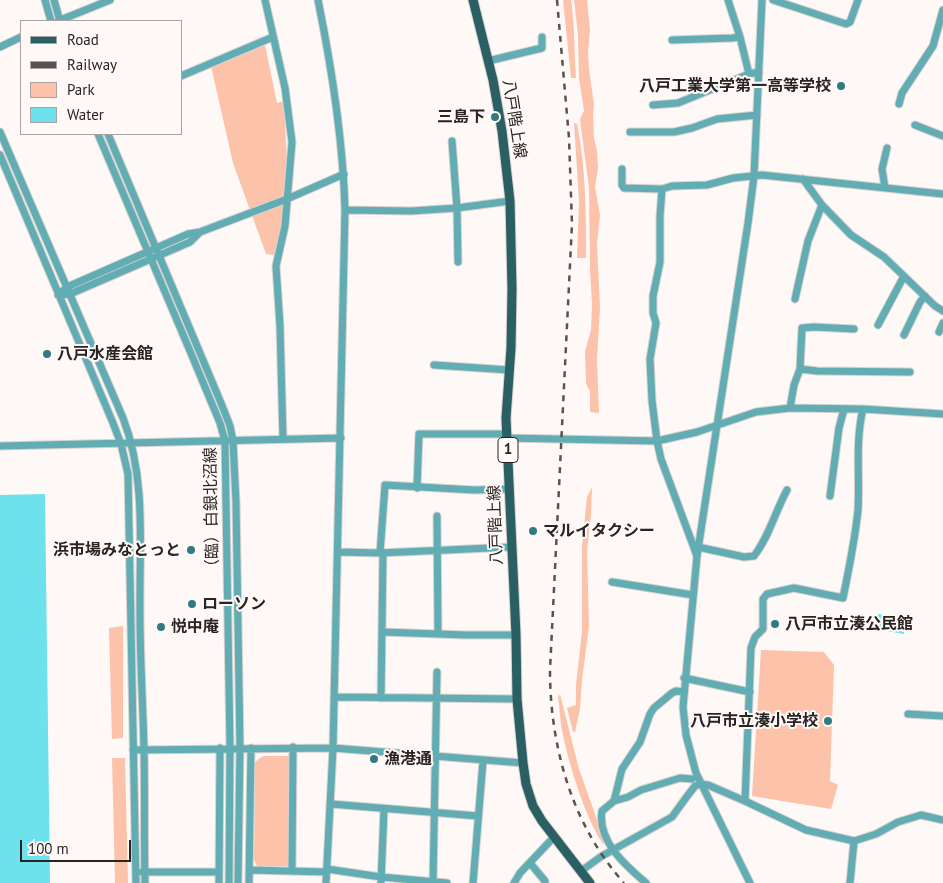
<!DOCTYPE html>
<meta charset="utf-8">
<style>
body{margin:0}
#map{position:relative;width:943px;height:883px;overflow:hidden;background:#fef8f6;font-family:"PT Sans",sans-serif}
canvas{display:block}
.legend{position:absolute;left:20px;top:20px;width:162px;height:115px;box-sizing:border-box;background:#fef8f6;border:1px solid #a9a3a1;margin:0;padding:6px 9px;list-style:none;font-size:15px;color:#292422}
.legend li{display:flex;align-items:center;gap:10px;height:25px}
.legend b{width:25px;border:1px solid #a9a3a1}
.scale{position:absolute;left:20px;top:840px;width:111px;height:22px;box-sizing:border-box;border:2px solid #292422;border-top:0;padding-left:6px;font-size:15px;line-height:18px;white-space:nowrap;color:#292422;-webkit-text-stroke:4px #fef8f6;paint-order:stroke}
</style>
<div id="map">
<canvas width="943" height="883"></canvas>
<ul class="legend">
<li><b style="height:6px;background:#2a5f63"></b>Road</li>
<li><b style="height:6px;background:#585351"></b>Railway</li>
<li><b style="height:14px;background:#fcc2aa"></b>Park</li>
<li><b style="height:14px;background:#6ee2ec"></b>Water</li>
</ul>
<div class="scale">100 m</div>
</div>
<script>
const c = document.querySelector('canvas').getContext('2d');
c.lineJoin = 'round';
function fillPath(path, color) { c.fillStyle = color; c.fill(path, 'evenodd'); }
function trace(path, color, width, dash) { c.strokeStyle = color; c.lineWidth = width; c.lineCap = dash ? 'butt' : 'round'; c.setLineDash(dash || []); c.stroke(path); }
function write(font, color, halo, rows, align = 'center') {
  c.font = font + ' "PT Sans","Noto Sans JP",sans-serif'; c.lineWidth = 4; c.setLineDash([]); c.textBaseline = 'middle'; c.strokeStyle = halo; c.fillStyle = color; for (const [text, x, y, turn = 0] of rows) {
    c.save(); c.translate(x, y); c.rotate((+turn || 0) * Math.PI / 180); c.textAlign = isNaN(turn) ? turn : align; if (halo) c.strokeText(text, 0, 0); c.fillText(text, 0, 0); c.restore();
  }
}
fillPath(new Path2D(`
 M563,0H571C575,26 574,52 576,78H571Z
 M574,0H587L590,30L588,51L589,69L594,105L593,114L594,138L597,151L598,168L595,187L600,215L597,244L600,307L597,360L599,413L590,412V391L586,384L585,351L591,330L592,304L590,269L589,188L580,119L584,111L579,78L578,35Z
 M265,45L277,103L284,101L287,162L280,243L276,255L266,254L233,163L211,66Z
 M574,123L577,124C586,168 586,213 586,258H577L579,201Z
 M592,487L591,514L587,551L589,626L582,680L580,709L575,732H573L567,708L576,705V685L582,631V546L587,497Z
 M123,626V738L112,739L109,628Z
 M761,650L824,652L834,665L830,781L838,785L831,809L752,796Z
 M560,694L579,769L605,842L603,844C586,819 569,765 563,735C560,723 560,709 558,697Z
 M263,756H292L291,866H257L254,860L255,762Z
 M112,758H125L128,883H115Z`), '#fcc2aa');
fillPath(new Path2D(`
 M45,494L50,883H0V495Z
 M878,614L906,618L904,634L876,629Z`), '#6ee2ec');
const minor = new Path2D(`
 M45,0L51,21
 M54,0L60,21
 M265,0L285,88L292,142L285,226L276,266L280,326L283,439
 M318,0C332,69 343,139 345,210L333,748L326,883
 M728,0L740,37L749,74
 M773,0L846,24L850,22L858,0
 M58,21L110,0
 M672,40L732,38L740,37
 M0,47L21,37
 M488,61L542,48V37
 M181,76L273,37
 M899,104L902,93L933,46L943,10
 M653,105L678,103L749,74L759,72
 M915,125L943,136
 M0,132L123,418C147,480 139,548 140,614C140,659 143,705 144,750C145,794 144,839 145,883
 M630,132H674L692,128L717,119L757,115
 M98,134L190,351L220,423L225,441L230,748L229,883
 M108,134L221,403L230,426L233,441L236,502L240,748L238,883
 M452,141L457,208L458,262
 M0,155L113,423L121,444L128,474L136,883
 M622,169V185L624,188L662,189
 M803,179L822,205L851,235L884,257L935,306L943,311
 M885,188L882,169L887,148
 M345,210L411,211L457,208L510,201
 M200,232L190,242L70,294L58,295L67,287L188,234Z
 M200,232L287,199L344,174
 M795,299L808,241L822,205
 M878,325L904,276
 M939,332L943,323
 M904,335L920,302L925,296
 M434,365L509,370
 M800,369L817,371L910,372
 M790,408L794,385L800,369L802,328L814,327L854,329
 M507,438L657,441L697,432L756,412L790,408L863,409L943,414
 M0,446L341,438
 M417,488L419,434H507
 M830,496L839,428L844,409
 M437,516L438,634
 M698,547L744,557L754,556C769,537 775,512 787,490
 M338,552L380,553L512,547
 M380,553L385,485L474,490L510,489
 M697,556L661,459L657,441L652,401L650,359L656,323L653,313V296L660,262V216L662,189L672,186L707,185L733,178L762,175L943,194
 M612,582L693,595
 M382,632L466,635H516
 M684,678L750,692
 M335,697L517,699
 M381,698L383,553
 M908,714L943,716
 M133,750L333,748L523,763
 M614,801L622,769L640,742L650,714L654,708L672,693L676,691L684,692
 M745,801L751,648L755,637L763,629V599L767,594L794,588L843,598C849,569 855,540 858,510C860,477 855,441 863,409
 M331,804L478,816
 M530,863L545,881V883
 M327,869L381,877L447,883
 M250,870L327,872
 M292,870L293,747
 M581,871L602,856L672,817L688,795L695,786L700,784L708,785L745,801L806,830L854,841L876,834L898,822L921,815L943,820
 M142,872H219
 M219,883L220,748
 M249,883L251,748
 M381,883L384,809
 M433,883L437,672
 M473,883L483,761
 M514,883L520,873L554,837
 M646,883C626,866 597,841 602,811L614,801L628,797L641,790L680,778L692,779
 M750,883L696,773L686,735L683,707L697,556L748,223L754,176L762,0
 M850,883L854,841`);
const major = new Path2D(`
 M473,0L493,80L502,131L510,201L512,289L511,348L506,418L516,635L517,699L523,763L526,784L533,806L542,821L590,883`);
trace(minor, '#d8d2d0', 9);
trace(major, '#d8d2d0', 11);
trace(minor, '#62adb3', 7);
trace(major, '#2a5f63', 9);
trace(new Path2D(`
 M557,0L569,138L572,224L550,670C550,747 572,825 624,883`), '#585351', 2.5, [6, 6]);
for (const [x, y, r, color] of [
 [841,86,5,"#317a80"],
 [495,117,5,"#317a80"],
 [47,354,5,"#317a80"],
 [533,531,5,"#317a80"],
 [191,550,5,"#317a80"],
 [192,604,5,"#317a80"],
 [775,624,5,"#317a80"],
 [161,627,5,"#317a80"],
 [828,721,5,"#317a80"],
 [374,759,5,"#317a80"]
]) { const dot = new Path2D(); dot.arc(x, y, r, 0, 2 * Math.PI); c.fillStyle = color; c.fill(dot); trace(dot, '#fef8f6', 2); }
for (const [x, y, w] of [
 [508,450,20]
]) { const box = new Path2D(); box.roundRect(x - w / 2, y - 12.5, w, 25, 4); c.fillStyle = '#fef8f6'; c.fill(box); trace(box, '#292422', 1); }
write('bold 15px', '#292422', null, [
 ["1",508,450]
]);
write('bold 16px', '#292422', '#fef8f6', [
 ["八戸工業大学第一高等学校",831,86,"right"],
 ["三島下",485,117,"right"],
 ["八戸水産会館",57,354],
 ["マルイタクシー",543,531],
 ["浜市場みなとっと",181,550,"right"],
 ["ローソン",202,604],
 ["八戸市立湊公民館",785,624],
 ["悦中庵",171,627],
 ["八戸市立湊小学校",818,721,"right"],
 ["漁港通",384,759]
], 'left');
write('16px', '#292422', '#fef8f6', [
 ["八戸階上線",514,119,81],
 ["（臨）白銀北沼線",212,511,-91],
 ["八戸階上線",496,525,-92]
]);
</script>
